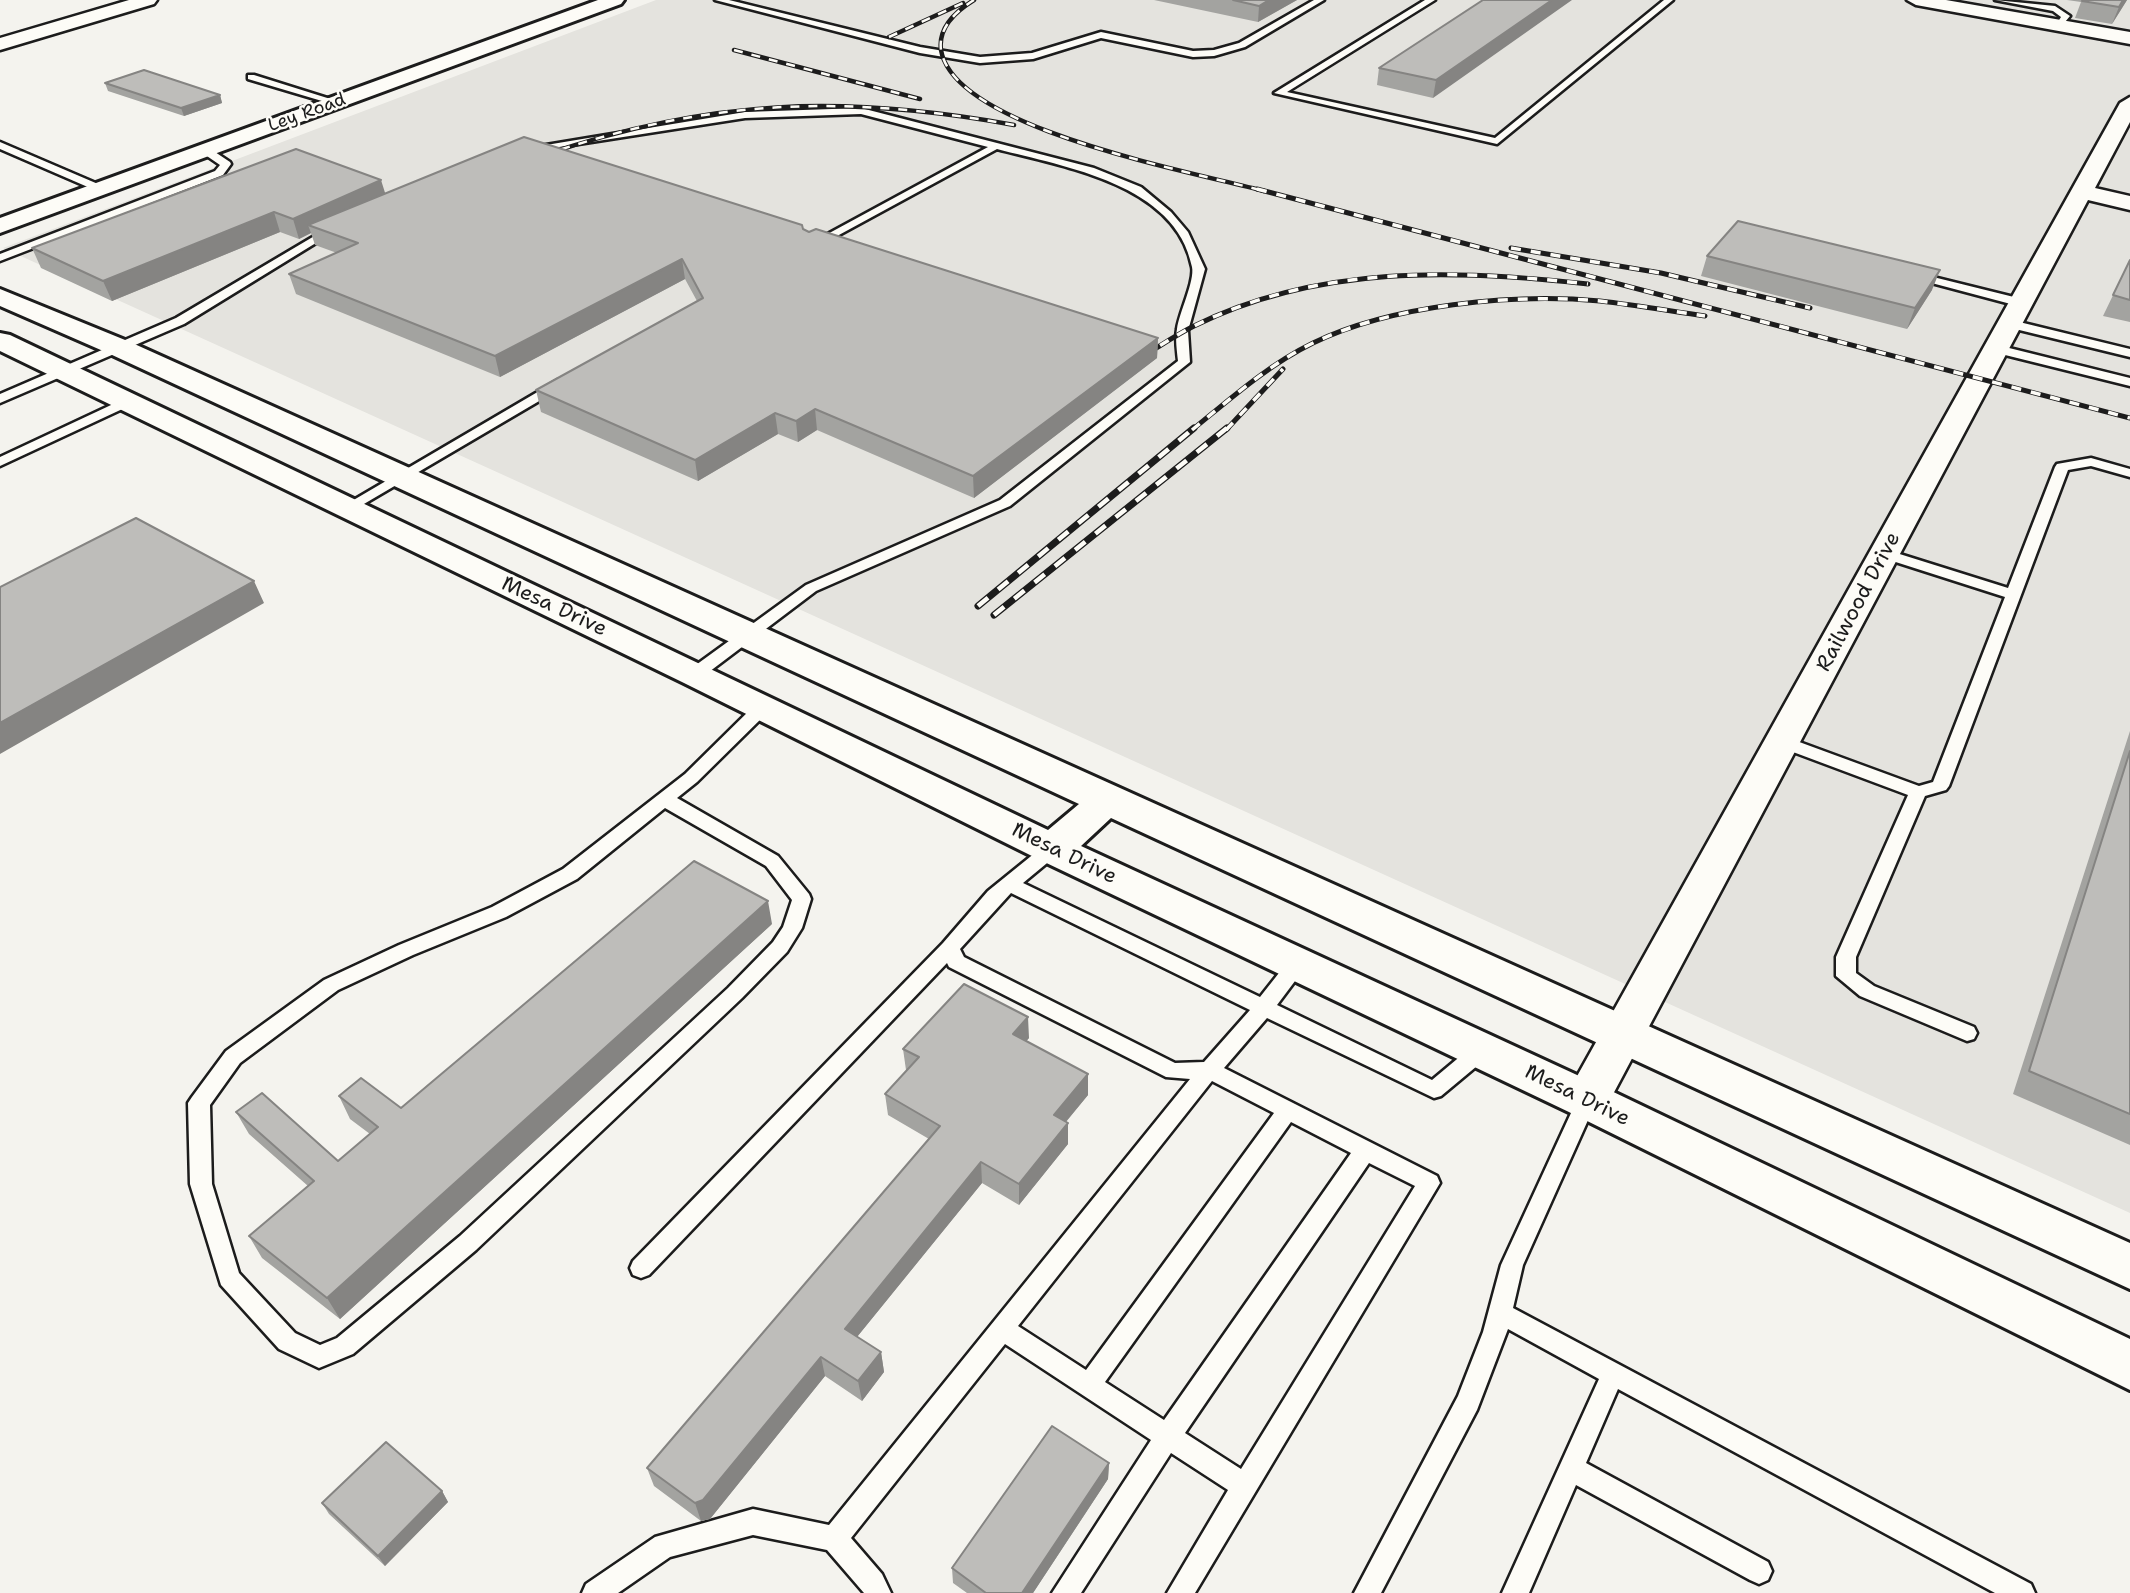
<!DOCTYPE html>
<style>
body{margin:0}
canvas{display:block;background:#f4f3ee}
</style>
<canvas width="2130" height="1593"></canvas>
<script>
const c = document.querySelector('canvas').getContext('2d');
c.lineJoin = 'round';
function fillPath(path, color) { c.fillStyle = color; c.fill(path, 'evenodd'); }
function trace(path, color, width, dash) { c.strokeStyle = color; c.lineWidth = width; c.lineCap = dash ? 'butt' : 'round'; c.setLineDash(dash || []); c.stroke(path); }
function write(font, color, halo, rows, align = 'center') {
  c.font = font + ' "Shantell Sans",sans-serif'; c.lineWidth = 5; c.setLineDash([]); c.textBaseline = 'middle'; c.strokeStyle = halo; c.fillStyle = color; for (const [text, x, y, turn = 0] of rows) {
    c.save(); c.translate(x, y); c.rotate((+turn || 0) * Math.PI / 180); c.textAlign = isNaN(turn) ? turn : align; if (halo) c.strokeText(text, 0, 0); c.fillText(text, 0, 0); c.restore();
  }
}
fillPath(new Path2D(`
 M656,0H2130V1213L3,248Z`), '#e4e3de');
const service = new Path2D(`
 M715,0H729L920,47L980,57L1032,53L1101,32L1193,51L1214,50L1239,43L1314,0H1324L1245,47L1214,56L1193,57L1101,38L1033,59L980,63L920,53Z
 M1425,0H1435L1287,92L1495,138L1664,0H1673L1497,144L1274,93Z
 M1995,0L2055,6L2070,16L2060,28L2056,25L2061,17L2053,11Z
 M248,75H254L340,102L332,104L248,79Z
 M861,108L1094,168L1141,187L1171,212L1188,232L1205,269L1188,331L1190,362L1010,506L816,591L701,678H689L687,674L689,670L806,585L1000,500L1178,361C1177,351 1175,339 1177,329C1179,313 1195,281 1192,267C1176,184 1065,167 997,149L815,248L811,247V243L988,147L861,114L745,118L527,152L522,149L745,112Z
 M0,142L105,187L106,189L97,191L0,149Z
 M201,148H209L230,162L231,164L223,175L0,261V254L215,171L220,165L201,152Z
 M333,225L338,228L337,230L184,324L0,403V394L176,318Z
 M1913,272L2026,300L2028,303L2022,307L1909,277V273Z
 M2011,320L2130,349V357L2007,327L2005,324Z
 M1997,345L2130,378V386L1993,352V346Z
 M558,380L563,381V387L352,511H342L340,508Z
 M126,398L131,399V405L0,466V457Z
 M2091,458L2130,469V477L2091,466L2068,470L1949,786L1946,790L1925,796L1856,957V973L1874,986L1974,1027L1977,1033L1974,1039L1967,1041L1860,996L1836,976V957L1908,795L1777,746L1775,742L1783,736L1919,786L1933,782L2005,597L1880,557L1878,554L1885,550L1890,551L2008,588L2055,467L2057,464Z
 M763,702L771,707L769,711L697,782L677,798L778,856L809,894L811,899L802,928L787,952L742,998L476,1250L353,1354L319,1368L279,1349L221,1285L190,1184L188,1103L192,1097L226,1051L324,980L399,945L492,907L563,869L685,774L757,703ZM665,808L766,866L792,900L783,927L773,942L728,988L460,1236L337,1338L320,1345L295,1333L239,1273L212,1184L210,1105L240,1063L338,990L413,955L506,917L577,879Z
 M1052,843L1061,849L1058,854L1023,883L1260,997L1290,959H1304L1307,964L1304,969L1277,1005L1432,1080L1475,1044L1482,1042L1489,1044L1492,1050L1489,1056L1441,1096L1434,1098L1267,1018L1224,1068L1437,1176L1440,1183L1195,1593H1167L1228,1490L1171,1453L1081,1593H1052L1151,1440L1005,1344L851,1538L882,1574L891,1593H864L827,1550L753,1535L670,1557L618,1593H582L586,1584L655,1537L753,1509L829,1525L1190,1079L1166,1077L949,967L947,963L649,1275L641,1278L633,1275L630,1268L633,1261L943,943L988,891L1046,844ZM1011,893L1250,1010L1204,1062L1175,1063L964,957L960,949ZM1212,1081L1274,1113L1086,1370L1018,1326ZM1291,1122L1351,1153L1164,1420L1105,1382ZM1369,1163L1415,1186L1241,1469L1185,1433Z
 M1587,1091L1594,1094L1597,1100L1523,1265L1513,1308L2031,1584L2035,1593H1995L1618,1389L1586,1463L1768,1562L1772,1571L1768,1580L1759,1584L1750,1580L1576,1485L1529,1593H1502L1599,1379L1508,1329L1477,1410L1381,1593H1354L1458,1396L1483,1332L1501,1265L1577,1100L1580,1094Z`);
const minor = new Path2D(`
 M129,0H157L154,4L0,50V38Z
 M1907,0H1946L2130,32V44L1916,5Z
 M2130,97V122L2095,188L2130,196V210L2088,200L1603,1113L1587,1118L1571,1113L1565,1100L1571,1087L2120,103Z`);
const secondary = new Path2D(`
 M598,0H624L621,4L0,233V218Z
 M0,289L130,342L2130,1243V1289L1111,818L1081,846L1603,1087L2130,1339V1390L1571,1113L1038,859L682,682L0,351V333L10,335L1048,830L1079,804L110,354L0,306Z`);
trace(service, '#1c1c1c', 5);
trace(minor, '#1c1c1c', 5);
trace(secondary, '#1c1c1c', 6);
fillPath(service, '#fdfcf7');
fillPath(minor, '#fdfcf7');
fillPath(secondary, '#fdfcf7');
const railFar2 = new Path2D(`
 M974,0C956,11 938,28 941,50C954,129 1194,172 1264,191
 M889,37L963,3
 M734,50L920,99
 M544,155C709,99 843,94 1014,125`);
const railFar1 = new Path2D(`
 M1257,189L2130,418
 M1511,248L1661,273L1810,308
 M1143,356C1160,346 1176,335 1194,326C1317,265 1455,269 1588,284
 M1192,430C1230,399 1268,365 1313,343C1391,305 1513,293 1600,301C1635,305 1670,311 1705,316
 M1226,430L1283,369`);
const rail = new Path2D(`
 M978,606L1194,428
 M994,615L1227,428`);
trace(railFar2, '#1c1c1c', 4.5);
trace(railFar1, '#1c1c1c', 5);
trace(rail, '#1c1c1c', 7);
trace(railFar2, '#fdfcf7', 2.5, [9]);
trace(railFar1, '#fdfcf7', 3.5, [10]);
trace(rail, '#fdfcf7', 4.5, [13]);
fillPath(new Path2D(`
 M1154,0H1297L1258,22Z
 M1483,0L1433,98L1377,85L1379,68Z
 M2067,0H2127L2112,24L2075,18L2081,2Z
 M105,83L220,95L222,103L184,116L108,91Z
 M385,194L803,229L809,232L1158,338L1157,358L974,498L817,430L798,442L778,434L698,481L541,412L536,390L697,301L685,279L500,377L296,294L289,274L337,253L315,245L311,233L299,239L280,232L112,301L41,268L32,248Z
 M1707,256L1932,290L1907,329L1701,276Z
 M2130,260V322L2103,316Z
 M2130,731V1145L2013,1094Z
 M772,924L340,1319L262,1258L249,1236L308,1186L249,1134L236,1112L338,1161L370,1134L350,1119L339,1096L401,1108Z
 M1029,1038L1026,1041L1088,1095L1066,1122L1068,1123V1144L1019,1205L982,1183L857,1337L881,1352L884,1372L862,1401L825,1376L710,1519L701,1521L654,1486L647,1468L929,1139L888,1115L885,1094L907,1071L906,1070L903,1049Z
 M1109,1463L1108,1479L1033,1593H967L953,1583L952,1568Z
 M442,1491L448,1502L385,1566L329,1514L322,1503Z`), '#a3a3a0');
fillPath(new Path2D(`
 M1269,0H1297L1258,22L1259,6Z
 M1552,0H1572L1433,98L1436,80Z
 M2123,0H2127L2112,24L2119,7Z
 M220,95L222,103L184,116L181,108Z
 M381,180L387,199L308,225L311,233L299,239L293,219Z
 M274,212L280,232L112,301L103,281Z
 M682,259L685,279L500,377L495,356Z
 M1940,270L1932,290L1907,329L1915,308Z
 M1158,338L1157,358L974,498L973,476Z
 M815,409L817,430L798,442L796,421Z
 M775,413L778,434L698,481L695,460Z
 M254,581L264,603L0,754V723Z
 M768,901L772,924L340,1319L327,1298Z
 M1028,1017L1029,1038L1014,1055L1013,1034Z
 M1088,1074V1095L1054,1136V1115Z
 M1068,1123V1144L1019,1205V1184Z
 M981,1162L982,1183L848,1348L845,1329Z
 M881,1352L884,1372L862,1401L858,1381Z
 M821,1357L825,1376L710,1519L701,1521L695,1503Z
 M1109,1463L1108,1479L1033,1593H1022Z
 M442,1491L448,1502L385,1566L378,1556Z`), '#858482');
const building = new Path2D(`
 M1233,0H1269L1259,6Z
 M1483,0H1552L1436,80L1379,68Z
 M2083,0H2123L2119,7L2082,1Z
 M144,70L220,95L181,108L105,83Z
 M524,137L802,225L803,229L809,232L816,229L1158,338L973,476L815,409L796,421L775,413L695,460L536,390L703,298L682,259L495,356L289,274L358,243L308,225Z
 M296,149L381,180L293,219L274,212L103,281L32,248Z
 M1738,221L1940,270L1915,308L1707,256Z
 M2130,260V300L2113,295Z
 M136,518L254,581L0,723V587Z
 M2130,751V1114L2029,1071Z
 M694,861L768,901L327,1298L249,1236L314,1181L236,1112L262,1093L338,1161L378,1127L339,1096L361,1078L401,1108Z
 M964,984L1028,1017L1013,1034L1088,1074L1054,1115L1068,1123L1019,1184L981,1162L845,1329L881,1352L858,1381L821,1357L703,1500L695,1503L647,1468L940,1126L885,1094L919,1057L903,1049Z
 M1052,1426L1109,1463L1022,1593H986L952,1568Z
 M386,1442L442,1491L378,1556L322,1503Z`);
fillPath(building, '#bebdba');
trace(building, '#858482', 2);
write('18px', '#1c1c1c', '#fdfcf7', [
 ["Ley Road",307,113,-20]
]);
write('21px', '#1c1c1c', '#fdfcf7', [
 ["Railwood Drive",1859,602,-62],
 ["Mesa Drive",554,607,25],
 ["Mesa Drive",1064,854,26],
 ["Mesa Drive",1577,1096,26]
]);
</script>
